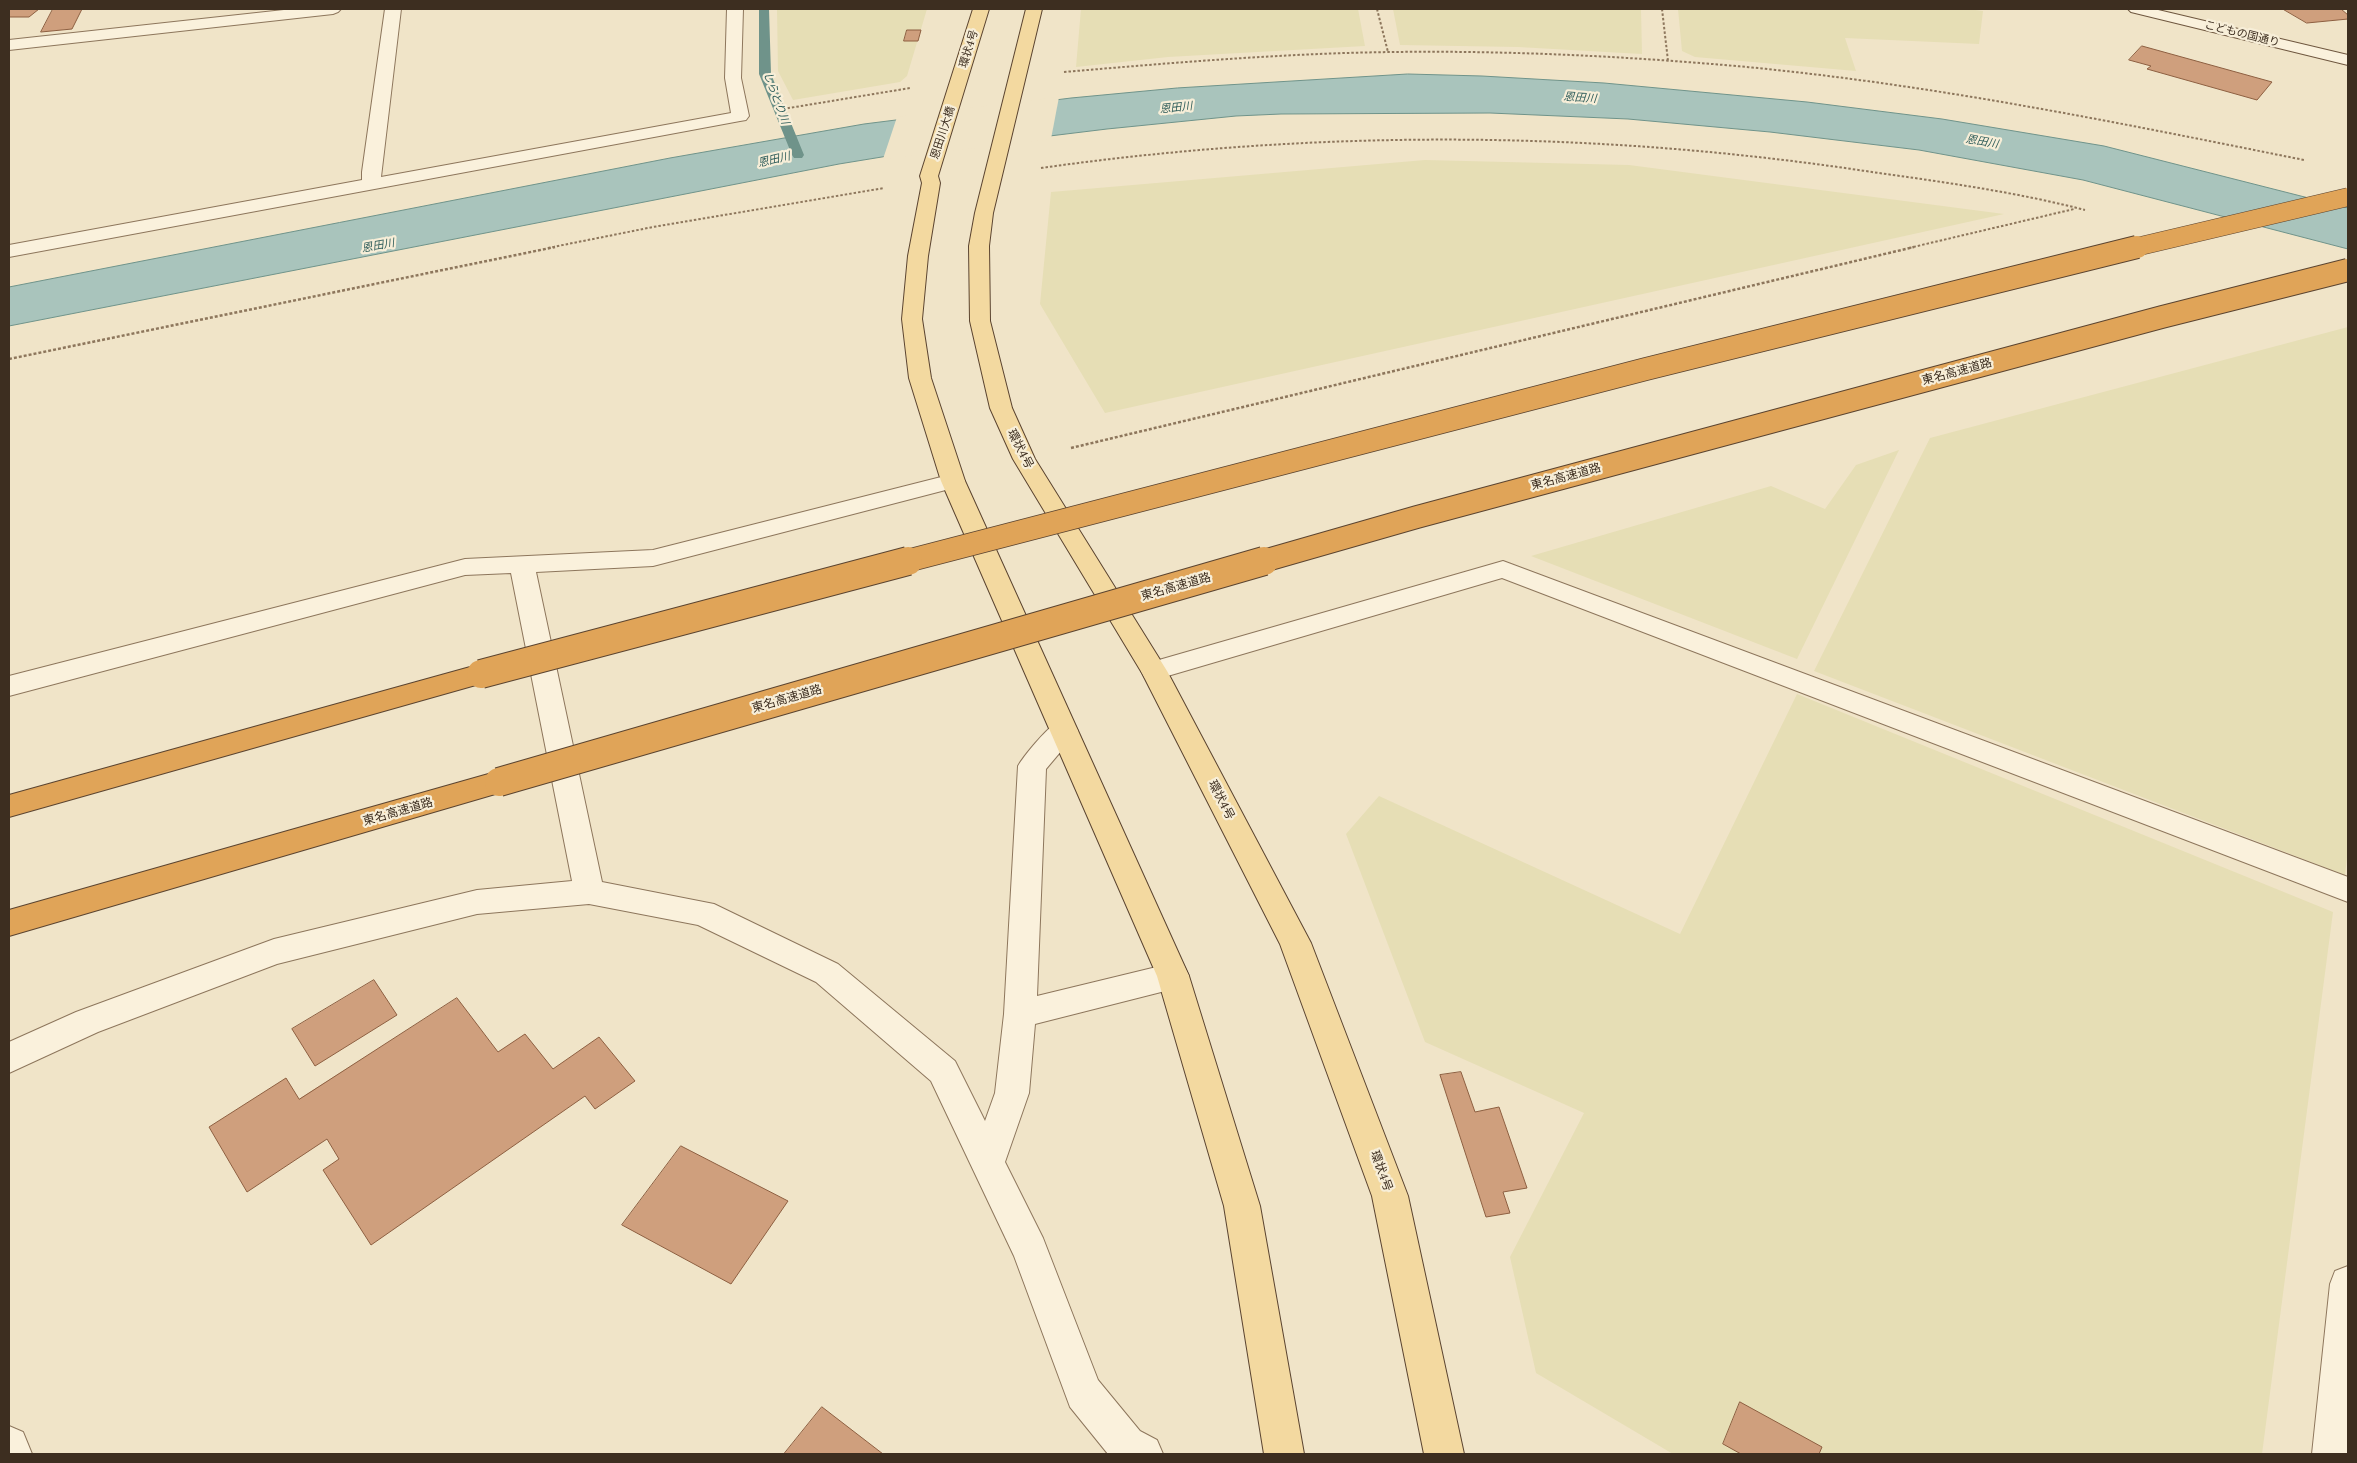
<!DOCTYPE html>
<meta charset="utf-8">
<style>
body{margin:0}
#map{position:relative;width:2357px;height:1463px;overflow:hidden;background:#f0e4c8;font-family:"PT Serif",serif}
canvas{display:block}
.frame{position:absolute;inset:0;border:10px solid #3d2e20;pointer-events:none}
</style>
<div id="map">
<canvas width="2357" height="1463"></canvas>
<div class="frame"></div>
</div>
<script>
const c = document.querySelector('canvas').getContext('2d');
c.lineJoin = 'round';
function fillPath(path, color) { c.fillStyle = color; c.fill(path, 'evenodd'); }
function trace(path, color, width, dash) { c.strokeStyle = color; c.lineWidth = width; c.lineCap = dash ? 'butt' : 'round'; c.setLineDash(dash || []); c.stroke(path); }
function write(font, color, halo, rows, align = 'center') {
  c.font = font + ' "PT Serif","Noto Sans JP",serif'; c.lineWidth = 4.5; c.setLineDash([]); c.textBaseline = 'middle'; c.strokeStyle = halo; c.fillStyle = color; for (const [text, x, y, turn = 0] of rows) {
    c.save(); c.translate(x, y); c.rotate((+turn || 0) * Math.PI / 180); c.textAlign = isNaN(turn) ? turn : align; if (halo) c.strokeText(text, 0, 0); c.fillText(text, 0, 0); c.restore();
  }
}
fillPath(new Path2D(`
 M777,9H927L907,76L900,82L793,100L778,71Z
 M1081,9H1358L1365,46L1168,57L1076,67Z
 M1393,9H1641L1642,54L1518,47L1400,45Z
 M1678,9H1968L1983,11L1979,44L1845,38L1856,71L1695,57L1682,51Z
 M1425,160L1629,165L2004,214L1105,413L1040,304L1051,192Z
 M2348,327V849L2345,875L1814,671L1930,438Z
 M1899,450L1797,659L1531,556L1771,486L1825,509L1856,465Z
 M1797,694L2333,912L2262,1454H1673L1536,1373L1510,1257L1584,1113L1425,1042L1346,834L1379,796L1680,934Z`), '#e6deb5');
const water = new Path2D(`
 M1408,74L1482,76L1604,83L1807,102L1942,119L2104,146L2348,208V249L2083,180L1919,150L1770,132L1628,119L1490,113L1281,114L1236,116L1107,129L894,155L839,164L9,326V287L670,158L864,124L1071,98L1177,88Z`);
fillPath(water, '#a9c4bc');
trace(water, '#6f938a', 1);
fillPath(new Path2D(`
 M1059,97L1051,139L883,159L897,117Z`), '#f0e4c8');
fillPath(new Path2D(`
 M759,9H769L771,74L804,155L802,158H794L792,155L759,74Z`), '#6f938a');
const building = new Path2D(`
 M9,9H39L29,17H9Z
 M53,9H82L72,29L41,32Z
 M2283,9H2341L2348,15V19L2307,23Z
 M907,30H921L918,41H904Z
 M2142,46L2272,82L2257,100L2147,69L2151,66L2129,60Z
 M374,980L397,1015L315,1066L292,1029Z
 M457,998L498,1052L525,1034L553,1069L599,1037L635,1081L595,1109L585,1096L371,1245L323,1170L339,1159L327,1139L247,1192L209,1127L286,1078L299,1099Z
 M1461,1072L1475,1112L1499,1107L1527,1188L1503,1192L1510,1213L1486,1217L1440,1075Z
 M681,1146L788,1201L731,1284L622,1225Z
 M1740,1402L1822,1447L1819,1454H1741L1723,1444Z
 M822,1407L883,1454H784Z`);
fillPath(building, '#cf9f7d');
trace(building, '#8d5f41', 1);
const lane = new Path2D(`
 M293,9H341L338,12L333,14L9,50V40Z
 M385,9H401L381,177L731,113L725,78L727,9H743L741,78L749,116L746,120L740,121L9,257V245L362,180V172Z`);
const street = new Path2D(`
 M953,474L961,476L965,481L961,486L653,566L536,572L602,882L714,904L838,964L955,1061L985,1121L995,1093L1004,1014L1018,766C1023,757 1046,729 1055,724C1061,720 1067,722 1074,724L1078,731L1046,769L1037,996L1173,963L1184,966L1189,976L1184,986L1173,989L1035,1024L1029,1093L1005,1162L1043,1238L1098,1380L1140,1431L1157,1440L1163,1454H1108L1070,1407L1014,1256L931,1081L816,982L698,925L589,904L477,914L277,964L98,1032L9,1073V1042L76,1012L274,939L477,890L572,881L511,573L465,575L9,696V676L465,559L653,550Z
 M1503,561L2348,877V902L1502,578L1154,680L1145,678L1141,671L1145,664Z
 M2348,1266V1454H2312L2330,1284L2335,1271Z
 M9,1426L23,1432L32,1454H9Z`);
const secondary = new Path2D(`
 M2128,9H2154L2348,55V65L2131,12Z`);
const primary = new Path2D(`
 M973,9H989L938,176L940,183L928,256L922,319L931,378L965,481L1189,976L1260,1206L1304,1454H1264L1224,1206L1157,976L941,481L909,378L902,319L908,256L922,183L920,176Z
 M1026,9H1042L993,213L989,246L990,321L1012,408L1035,459L1167,671L1311,943L1408,1196L1464,1454H1424L1372,1196L1280,944L1142,673L1013,459L990,408L970,321L969,246L975,213Z`);
const highway = new Path2D(`
 M481,664L490,667L494,674L490,681L9,817V795Z
 M499,771L509,774L513,782L509,790L9,936V910Z`);
trace(lane, '#8d765c', 2);
trace(street, '#8d765c', 2);
trace(secondary, '#6f573f', 2);
trace(primary, '#5b4430', 2);
trace(highway, '#5b4430', 2);
trace(new Path2D(`
 M1377,9L1388,52
 M1662,9L1668,61
 M1064,72C1158,64 1252,56 1346,53C1479,49 1614,55 1747,67C1935,85 2120,123 2304,160
 M783,109L910,88
 M1041,168C1317,129 1596,130 1872,172C1943,182 2016,192 2085,210
 M548,248L653,227L884,188
 M1909,248L2074,209`), '#8d765c', 2, [2.5, 2]);
trace(new Path2D(`
 M9,359L555,247
 M1071,448L1914,247`), '#8d765c', 2.5, [3, 2]);
fillPath(lane, '#faf1dc');
fillPath(street, '#faf1dc');
fillPath(secondary, '#faf1dc');
fillPath(primary, '#f3d9a0');
fillPath(highway, '#e0a458');
const highwayBridgeFar2 = new Path2D(`
 M2132,248L2348,197`);
const highwayBridgeFar1 = new Path2D(`
 M903,562L1646,369L2137,247
 M1260,562L1417,517L2162,317L2348,270`);
const highwayBridge = new Path2D(`
 M481,674L908,561
 M499,782L1264,561`);
trace(highwayBridgeFar2, '#5b4430', 19, []);
trace(highwayBridgeFar1, '#5b4430', 24, []);
trace(highwayBridge, '#5b4430', 30, []);
trace(highwayBridgeFar2, '#e0a458', 18);
trace(highwayBridgeFar1, '#e0a458', 22);
trace(highwayBridge, '#e0a458', 28);
write('11px', '#3d2e20', '#f7eed8', [
 ["こどもの国通り",2242,34,14],
 ["環状4号",969,49,-73],
 ["恩田川大橋",943,133,-72]
]);
write('italic 11px', '#2f5d5a', '#f7eed8', [
 ["しらとり川",776,98,70],
 ["恩田川",1580,98,4],
 ["恩田川",1176,108,-6],
 ["恩田川",1982,142,10],
 ["恩田川",774,160,-13],
 ["恩田川",378,246,-10]
]);
write('12px', '#3d2e20', '#f7eed8', [
 ["東名高速道路",1957,372,-15],
 ["環状4号",1020,449,63],
 ["東名高速道路",1566,477,-15],
 ["東名高速道路",1176,587,-16],
 ["東名高速道路",787,699,-16],
 ["環状4号",1221,800,63],
 ["東名高速道路",398,812,-16],
 ["環状4号",1381,1171,70]
]);
</script>
